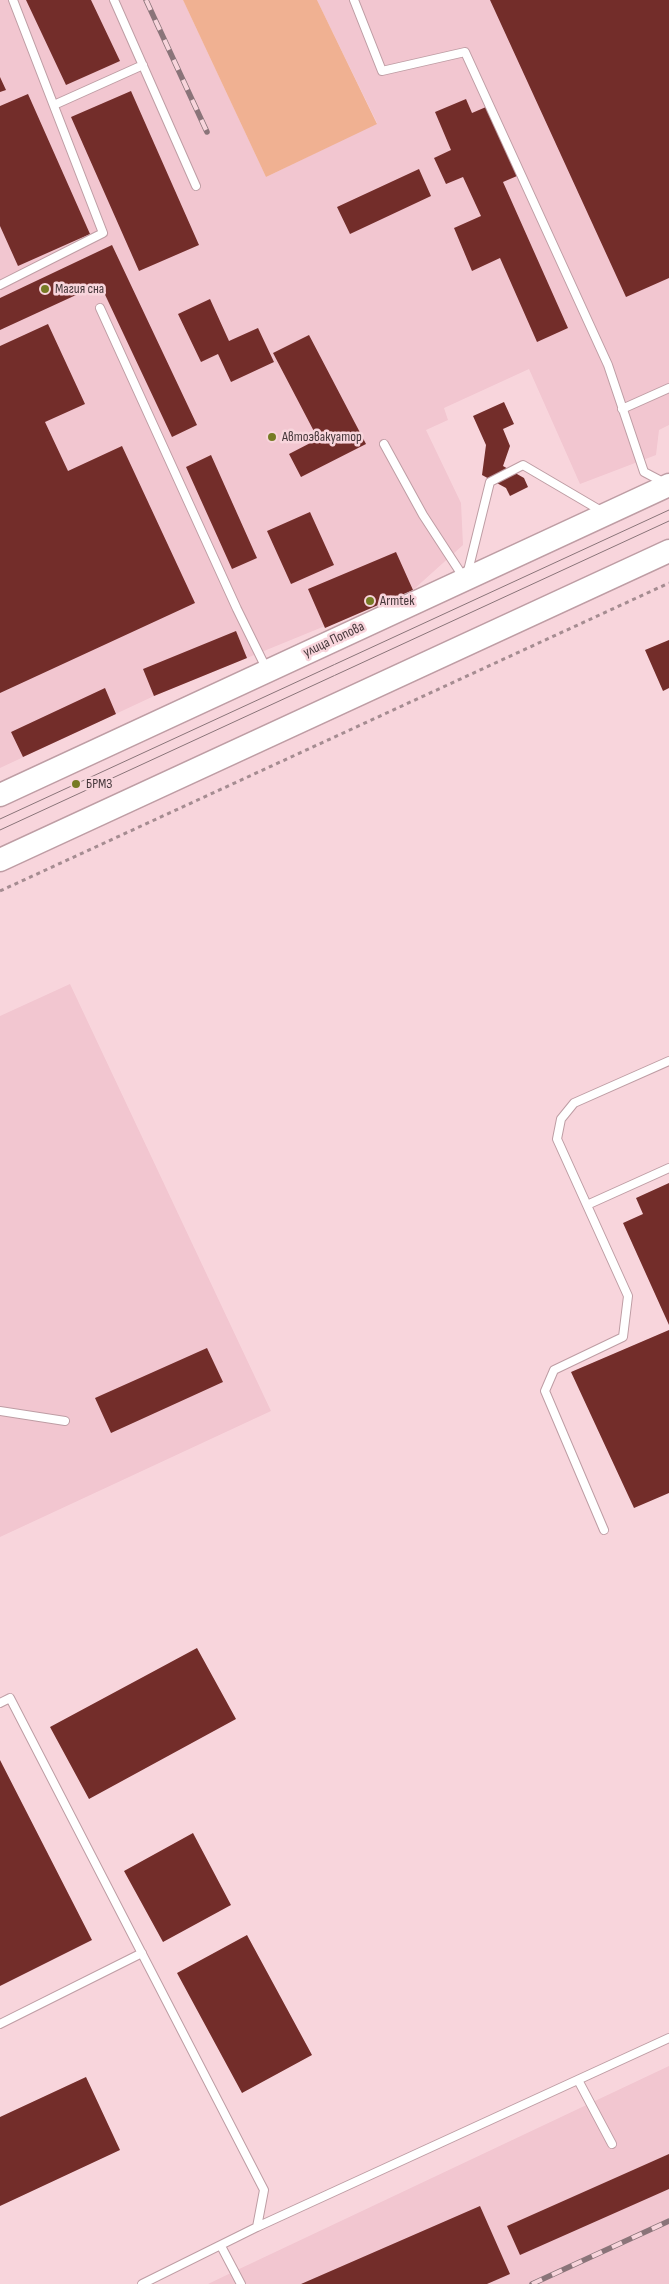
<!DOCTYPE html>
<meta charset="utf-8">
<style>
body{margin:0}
canvas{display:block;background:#f8d5dc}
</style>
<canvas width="669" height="2284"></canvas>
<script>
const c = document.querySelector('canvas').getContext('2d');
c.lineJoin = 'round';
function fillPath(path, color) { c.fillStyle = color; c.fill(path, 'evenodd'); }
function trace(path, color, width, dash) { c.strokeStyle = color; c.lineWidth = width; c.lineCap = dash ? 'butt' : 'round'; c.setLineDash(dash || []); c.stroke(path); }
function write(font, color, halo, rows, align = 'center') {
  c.font = font + ' "Sofia Sans Condensed",sans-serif'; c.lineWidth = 5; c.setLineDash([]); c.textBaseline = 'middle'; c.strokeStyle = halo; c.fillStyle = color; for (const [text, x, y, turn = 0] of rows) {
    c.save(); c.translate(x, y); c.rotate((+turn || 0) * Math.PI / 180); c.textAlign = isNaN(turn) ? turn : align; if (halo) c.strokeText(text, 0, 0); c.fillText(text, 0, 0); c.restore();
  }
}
fillPath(new Path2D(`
 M0,0H183L266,177L377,123L317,0H669V425L659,430L656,455L580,484L529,369L444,408L448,420L426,430L461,503L463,545L413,590L154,696L0,768Z
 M70,984L271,1411L0,1537V1016Z
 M669,2066V2284H208L235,2271Z`), '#f2c6d0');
fillPath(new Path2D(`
 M183,0H317L377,124L266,177Z`), '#f0b192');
fillPath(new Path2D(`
 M26,0H91L120,61L66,85Z
 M490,0H669V278L626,297Z
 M0,77L6,90L0,92Z
 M131,91L199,245L139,271L71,117Z
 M28,94L90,234L18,266L0,226V106Z
 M466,99L472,113L486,107L517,176L503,182L568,328L537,342L500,258L472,271L454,228L481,216L463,177L446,184L434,158L451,150L435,112Z
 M419,169L431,196L350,234L337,207Z
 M112,245L197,425L172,437L100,284L0,330V298Z
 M210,299L229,341L258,328L274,362L231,382L218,354L201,362L178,314Z
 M48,324L85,404L45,422L68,471L122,446L195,603L0,693V346Z
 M309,335L366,444L301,477L289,454L318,439L273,353Z
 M504,402L514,424L503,429L510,446L503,466L524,478L528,487L510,496L506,488L482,475L486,445L473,416Z
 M211,455L257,558L232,569L186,467Z
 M310,512L334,565L291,584L267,531Z
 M396,552L413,590L325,628L308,589Z
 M236,631L247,658L154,696L143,669Z
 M669,640V688L663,691L645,650Z
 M105,688L116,714L23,757L11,732Z
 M669,1183V1325L623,1223L643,1214L636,1198Z
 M669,1330V1493L634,1508L571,1372Z
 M207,1348L223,1382L111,1433L95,1398Z
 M197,1648L236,1719L89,1799L50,1727Z
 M0,1760L92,1940L0,1986Z
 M193,1833L231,1905L163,1942L124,1871Z
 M247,1935L312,2055L242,2093L177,1973Z
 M86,2077L120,2150L0,2206V2117Z
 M669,2154V2189L520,2255L507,2226Z
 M480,2206L510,2274L487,2284H301Z`), '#732d2a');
const service = new Path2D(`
 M114,0L196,186
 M354,0L382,71L465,52L608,365L644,472L665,483
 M54,105L143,65
 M0,285L103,233L13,0
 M100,308L237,609L267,670
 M622,409L669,388
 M384,444L423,515L464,578
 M467,575L490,482L523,465L603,512
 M587,1205L669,1168
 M0,1411L65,1421
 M604,1530L545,1391L554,1370L623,1337L628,1296L557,1139L561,1119L574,1103L669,1061
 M0,1703L10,1698L264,2190L257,2227
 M0,2024L142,1953
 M578,2080L612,2144
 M221,2246L241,2284
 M142,2284L257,2227L669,2038`);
const secondary = new Path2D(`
 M0,795L669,485
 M0,860L669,551`);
trace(service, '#be9da4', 10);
trace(secondary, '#be9da4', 25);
trace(new Path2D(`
 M0,891L669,583`), '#a58c91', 3, [4, 4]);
trace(service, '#fff', 8);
trace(secondary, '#fff', 22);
trace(new Path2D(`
 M0,819L669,510
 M0,830L669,521`), '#8a7479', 1);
const rail = new Path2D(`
 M146,0L207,132
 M532,2284L669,2221`);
trace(rail, '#8a7479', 5.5);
trace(rail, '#f8d5dc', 4, [11]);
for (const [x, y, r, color] of [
 [45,289,5,"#767b24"],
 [272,437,5,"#767b24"],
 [370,601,5,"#767b24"],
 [76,784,5,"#767b24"]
]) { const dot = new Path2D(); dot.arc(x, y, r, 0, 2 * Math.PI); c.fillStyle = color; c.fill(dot); trace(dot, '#f8d5dc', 2); }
write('14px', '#46383b', '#f8d5dc', [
 ["Магия сна",55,289],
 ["Автоэвакуатор",282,437],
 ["Armtek",380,601],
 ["БРМЗ",86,784]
], 'left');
write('14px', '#46383b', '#f8d5dc', [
 ["улица Попова",334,640,-25]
]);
</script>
